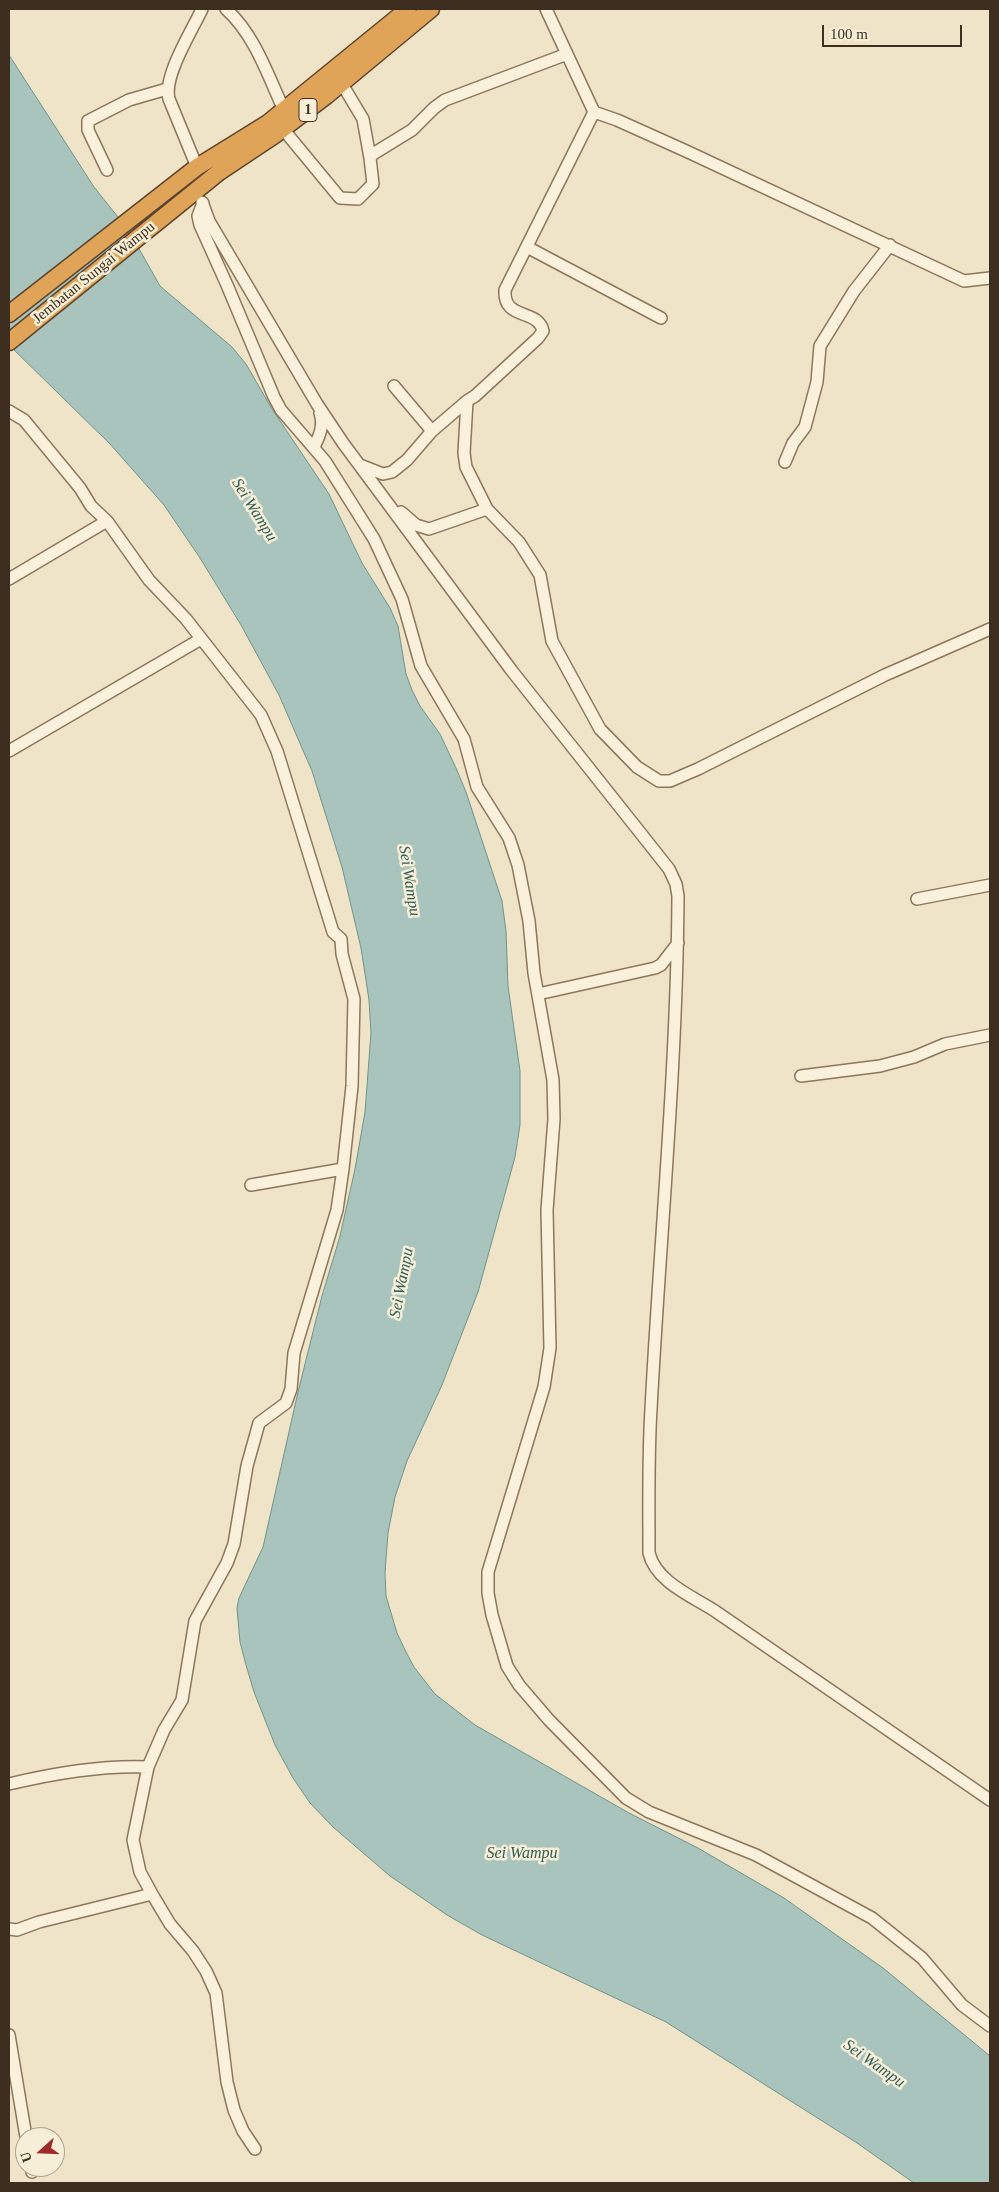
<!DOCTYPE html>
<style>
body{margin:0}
#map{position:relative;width:999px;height:2192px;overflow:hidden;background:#f0e4c8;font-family:"Times New Roman",serif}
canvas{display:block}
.frame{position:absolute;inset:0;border:10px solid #3d2e20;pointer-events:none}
.north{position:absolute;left:15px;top:2127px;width:50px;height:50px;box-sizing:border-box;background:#f7eed8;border:1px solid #ada18e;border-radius:50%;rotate:250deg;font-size:14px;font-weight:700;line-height:20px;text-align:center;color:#3d2e20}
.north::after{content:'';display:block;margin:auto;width:18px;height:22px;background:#9e2a2b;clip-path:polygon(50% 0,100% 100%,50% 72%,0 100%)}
.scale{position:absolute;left:822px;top:25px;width:140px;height:22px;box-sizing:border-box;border:2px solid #3d2e20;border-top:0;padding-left:6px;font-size:15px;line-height:18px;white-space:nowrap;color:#3d2e20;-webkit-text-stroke:4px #f7eed8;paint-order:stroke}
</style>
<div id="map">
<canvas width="999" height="2192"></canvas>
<div class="frame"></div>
<div class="north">U</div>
<div class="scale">100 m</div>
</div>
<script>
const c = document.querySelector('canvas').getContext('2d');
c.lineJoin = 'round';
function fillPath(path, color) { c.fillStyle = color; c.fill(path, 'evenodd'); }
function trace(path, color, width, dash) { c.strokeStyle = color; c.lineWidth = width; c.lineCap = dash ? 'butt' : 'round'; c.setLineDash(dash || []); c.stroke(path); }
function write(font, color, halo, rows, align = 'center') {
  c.font = font + ' "Times New Roman",serif'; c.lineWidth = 5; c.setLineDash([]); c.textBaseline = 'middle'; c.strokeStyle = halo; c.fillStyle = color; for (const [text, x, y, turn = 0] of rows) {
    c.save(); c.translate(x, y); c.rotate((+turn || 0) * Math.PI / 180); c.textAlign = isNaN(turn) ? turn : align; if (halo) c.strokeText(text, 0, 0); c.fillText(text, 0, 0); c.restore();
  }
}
const water = new Path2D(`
 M9,55L94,187L129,231L160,286L232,347L246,364L272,409L329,494L362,563L390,608L398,626L406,674L412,690L420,706L440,734L456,768L466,792L502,901L506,931L508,986L520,1071V1125L515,1157L478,1292L442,1385L407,1461L395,1497L388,1533L385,1573L386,1596L397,1633L405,1650L414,1667L435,1694L475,1725L629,1813L698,1848L784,1898L883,1968L990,2056V2183H914L857,2143L666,2022L482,1935L447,1915L390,1876L333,1827L310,1803L293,1778L275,1745L254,1692L246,1665L240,1642L237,1608L239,1598L263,1547L298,1392L322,1296L340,1236L355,1169L365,1112L371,1033L369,1000L361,948L342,867L312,771L279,695L241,625L200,558L164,505L110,444L9,345Z`);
fillPath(water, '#a9c4bc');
trace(water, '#6f938a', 1);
const minor = new Path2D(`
 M226,9C255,35 268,76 284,110
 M546,9L594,112L617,120L686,151L964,281L990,278
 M342,84L363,119L370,158
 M594,112L505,290C503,321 538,308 543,331L538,338L475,396L467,401L464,453L466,467L487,509L519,542L540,575L552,641L600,729L637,767L659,781H670L698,769L885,675L990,629
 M283,129L340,198L358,199L373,184L370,158L373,154L412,130L434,108L445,100L567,54
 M197,167L169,99C163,76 192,31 202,9
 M107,170L88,130V121L129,100L167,89
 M202,202L209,221L317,404L343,443L512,671L669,869L676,884L678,896C677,1067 660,1238 651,1409C648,1457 649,1506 649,1553C656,1582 692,1596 715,1611L990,1800
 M203,203L198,216L200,225L227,285L274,397L281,410L325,461L374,539L402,599L421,666L464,739L477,787L509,838L518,865L529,921L534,973L553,1080L554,1119L547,1210L550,1348L544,1387L488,1572V1593L492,1615L507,1666L519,1685L549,1720L626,1798L649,1812L756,1855L872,1918L922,1958L962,2005L990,2026
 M527,247L661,318
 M394,386L432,431
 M9,411L24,420L80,488L91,506L107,521L149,580L186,619L261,715L277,751L333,932L341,939L342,954L354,999L352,1086L343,1169L251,1185
 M314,447C320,435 324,425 320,413
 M785,462L793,443L805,427L817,382L820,346L854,291L890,245
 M360,465L383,474L392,472L407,460L432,431L467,401
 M401,512L416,525L429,529L487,509
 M9,579L107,521
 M9,751L201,639
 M917,899L990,885
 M538,994L655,968L661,965L678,943
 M801,1076L880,1066L914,1057L945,1044L990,1035
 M9,1784C55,1773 101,1765 148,1767
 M9,1929L17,1930L39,1922L152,1894
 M9,2035L26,2137
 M255,2149L243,2131L234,2110L227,2082L216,1993L206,1971L193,1951L170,1924L152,1894L140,1872L133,1840L148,1767L164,1730L182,1700L195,1621L227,1563L234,1544L247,1466L259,1423L286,1403L291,1389L294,1353L337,1210L343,1169
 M32,2167V2172`);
const highway = new Path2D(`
 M9,314L197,167L268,123L408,9
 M9,342L219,172L276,134L326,96L431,9`);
trace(minor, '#8d765c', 14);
trace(highway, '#5b4430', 19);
trace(minor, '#faf1dc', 11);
trace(highway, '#e0a458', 16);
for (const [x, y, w] of [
 [308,110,18]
]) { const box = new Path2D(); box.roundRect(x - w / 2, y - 11.5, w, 23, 4); c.fillStyle = '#f7eed8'; c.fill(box); trace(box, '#3d2e20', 1); }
write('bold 14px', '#3d2e20', null, [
 ["1",308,110]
]);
write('15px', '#3d2e20', '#f7eed8', [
 ["Jembatan Sungai Wampu",94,273,-39]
]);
write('italic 16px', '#2f5d5a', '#f7eed8', [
 ["Sei Wampu",254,510,58],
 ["Sei Wampu",409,881,81],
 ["Sei Wampu",402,1283,-79],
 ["Sei Wampu",522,1854],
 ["Sei Wampu",874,2064,35]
]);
</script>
